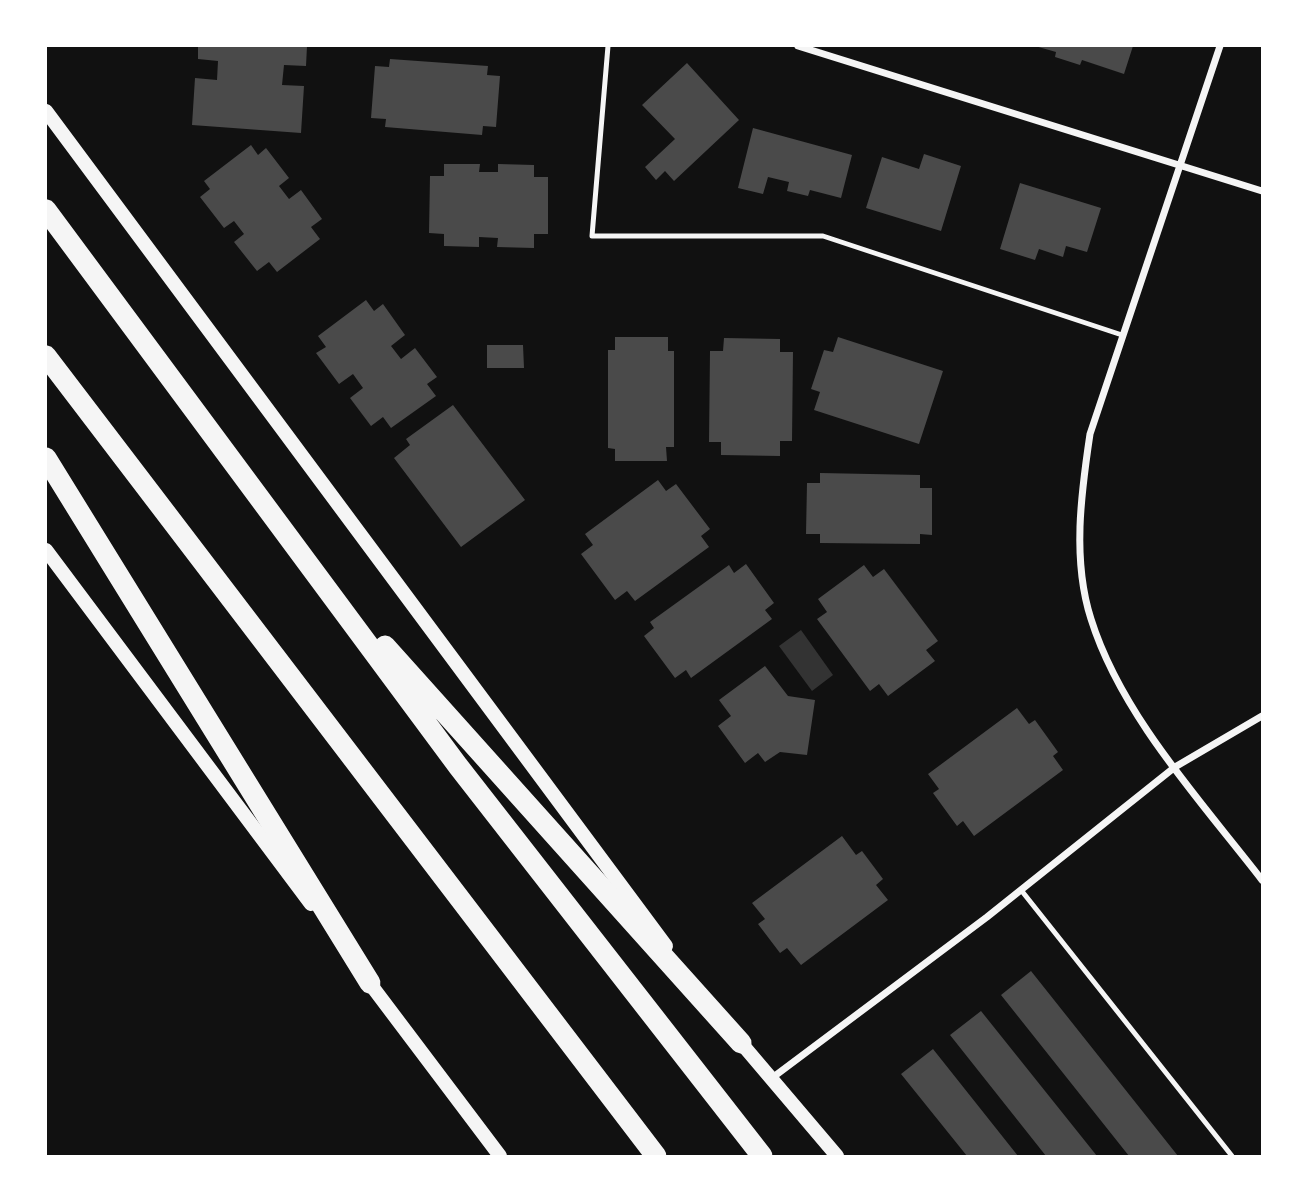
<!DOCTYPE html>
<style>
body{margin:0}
#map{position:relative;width:1308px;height:1202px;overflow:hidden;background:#111;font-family:"Varela Round",sans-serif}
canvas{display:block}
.frame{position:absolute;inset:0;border:47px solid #fff;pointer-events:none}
</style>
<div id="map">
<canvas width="1308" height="1202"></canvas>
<div class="frame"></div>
</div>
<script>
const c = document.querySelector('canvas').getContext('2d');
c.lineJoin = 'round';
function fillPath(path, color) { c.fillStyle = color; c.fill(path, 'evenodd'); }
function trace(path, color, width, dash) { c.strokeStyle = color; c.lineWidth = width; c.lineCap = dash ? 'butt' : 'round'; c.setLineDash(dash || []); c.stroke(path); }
fillPath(new Path2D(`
 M801,630L833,675L812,691L779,646Z`), '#333');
fillPath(new Path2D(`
 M198,46H307L306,66L284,65L282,85L304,86L301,133L192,125L195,78L217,80L218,61L198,59Z
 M1035,46H1133L1124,74L1082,60L1080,65L1055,57L1056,52Z
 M390,59L488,66L487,75L500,76L496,127L483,126L482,135L385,127L386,119L371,118L375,66L389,67Z
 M687,63L739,120L674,181L665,171L656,180L645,167L675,139L642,105Z
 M753,128L852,155L841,198L810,190L808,196L787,191L789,182L768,177L763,194L738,188Z
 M251,145L258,155L266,148L289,178L279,186L289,199L301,190L322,219L311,227L320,239L277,272L269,262L257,271L234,242L244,234L234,221L224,228L200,197L210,189L204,181Z
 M924,154L961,166L941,231L866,208L882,157L919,169Z
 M444,164H480L479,172H498V164L534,165V177H548V234H534V248L497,247L498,238L479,237V247L444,246V234L429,233L430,176H444Z
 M1020,183L1101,208L1087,252L1066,246L1063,257L1039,249L1035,260L1000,249Z
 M366,300L374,311L383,304L405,335L391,346L401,359L415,348L437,377L427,384L436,396L391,428L383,417L371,426L350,398L363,388L353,374L339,384L316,353L326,347L318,336Z
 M615,337H668V351H674V447H666L667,461H615V449L608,448V350H615Z
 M838,337L943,371L919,444L814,410L820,392L811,389L824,350L833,352Z
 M724,338L780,339V352H793L792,441H780V456L721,455V442H709L710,351H723Z
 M487,345H523L524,368H487Z
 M453,405L525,500L461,547L394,458L410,445L406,439Z
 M820,473L920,475V488H932V535L920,534V544L820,543V534H806L807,483H820Z
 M658,480L666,491L676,484L710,529L701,536L709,547L635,601L627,591L615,600L581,554L593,545L585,534Z
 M746,564L774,603L765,610L772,619L691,678L686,670L675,678L644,636L654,628L650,622L729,565L734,573Z
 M864,565L873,577L884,569L938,641L926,650L935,661L888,696L879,684L870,691L817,619L827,612L818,599Z
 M765,666L788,696L815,700L807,755L780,752L765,762L758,753L745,763L718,726L731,716L719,700Z
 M1017,708L1029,724L1035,720L1058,752L1053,756L1063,770L974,836L963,821L957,826L933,793L939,789L928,774Z
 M842,836L856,855L862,851L883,879L876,885L888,900L801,965L787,948L780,953L758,924L765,919L752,903Z
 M1031,971L1178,1156H1129L1001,995Z
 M981,1011L1097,1156H1046L950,1035Z
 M933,1049L1018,1156H967L901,1074Z`), '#4a4a4a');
trace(new Path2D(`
 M608,46L592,236H823L1122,335
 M1021,890L1232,1156`), '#f5f5f5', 5);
trace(new Path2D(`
 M798,46L1262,191
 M1220,46L1090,434C1081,494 1072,560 1091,619C1121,715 1201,801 1262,880
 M772,1078L987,917L1175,767L1262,716`), '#f5f5f5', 7);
trace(new Path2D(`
 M46,111L666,946
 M46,550L311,904
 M365,977L500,1156
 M736,1037L837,1156`), '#f5f5f5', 14);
trace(new Path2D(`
 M46,210L458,766L762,1156
 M46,356L656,1156
 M46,458L370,983
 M385,646L741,1043`), '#f5f5f5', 21);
</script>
